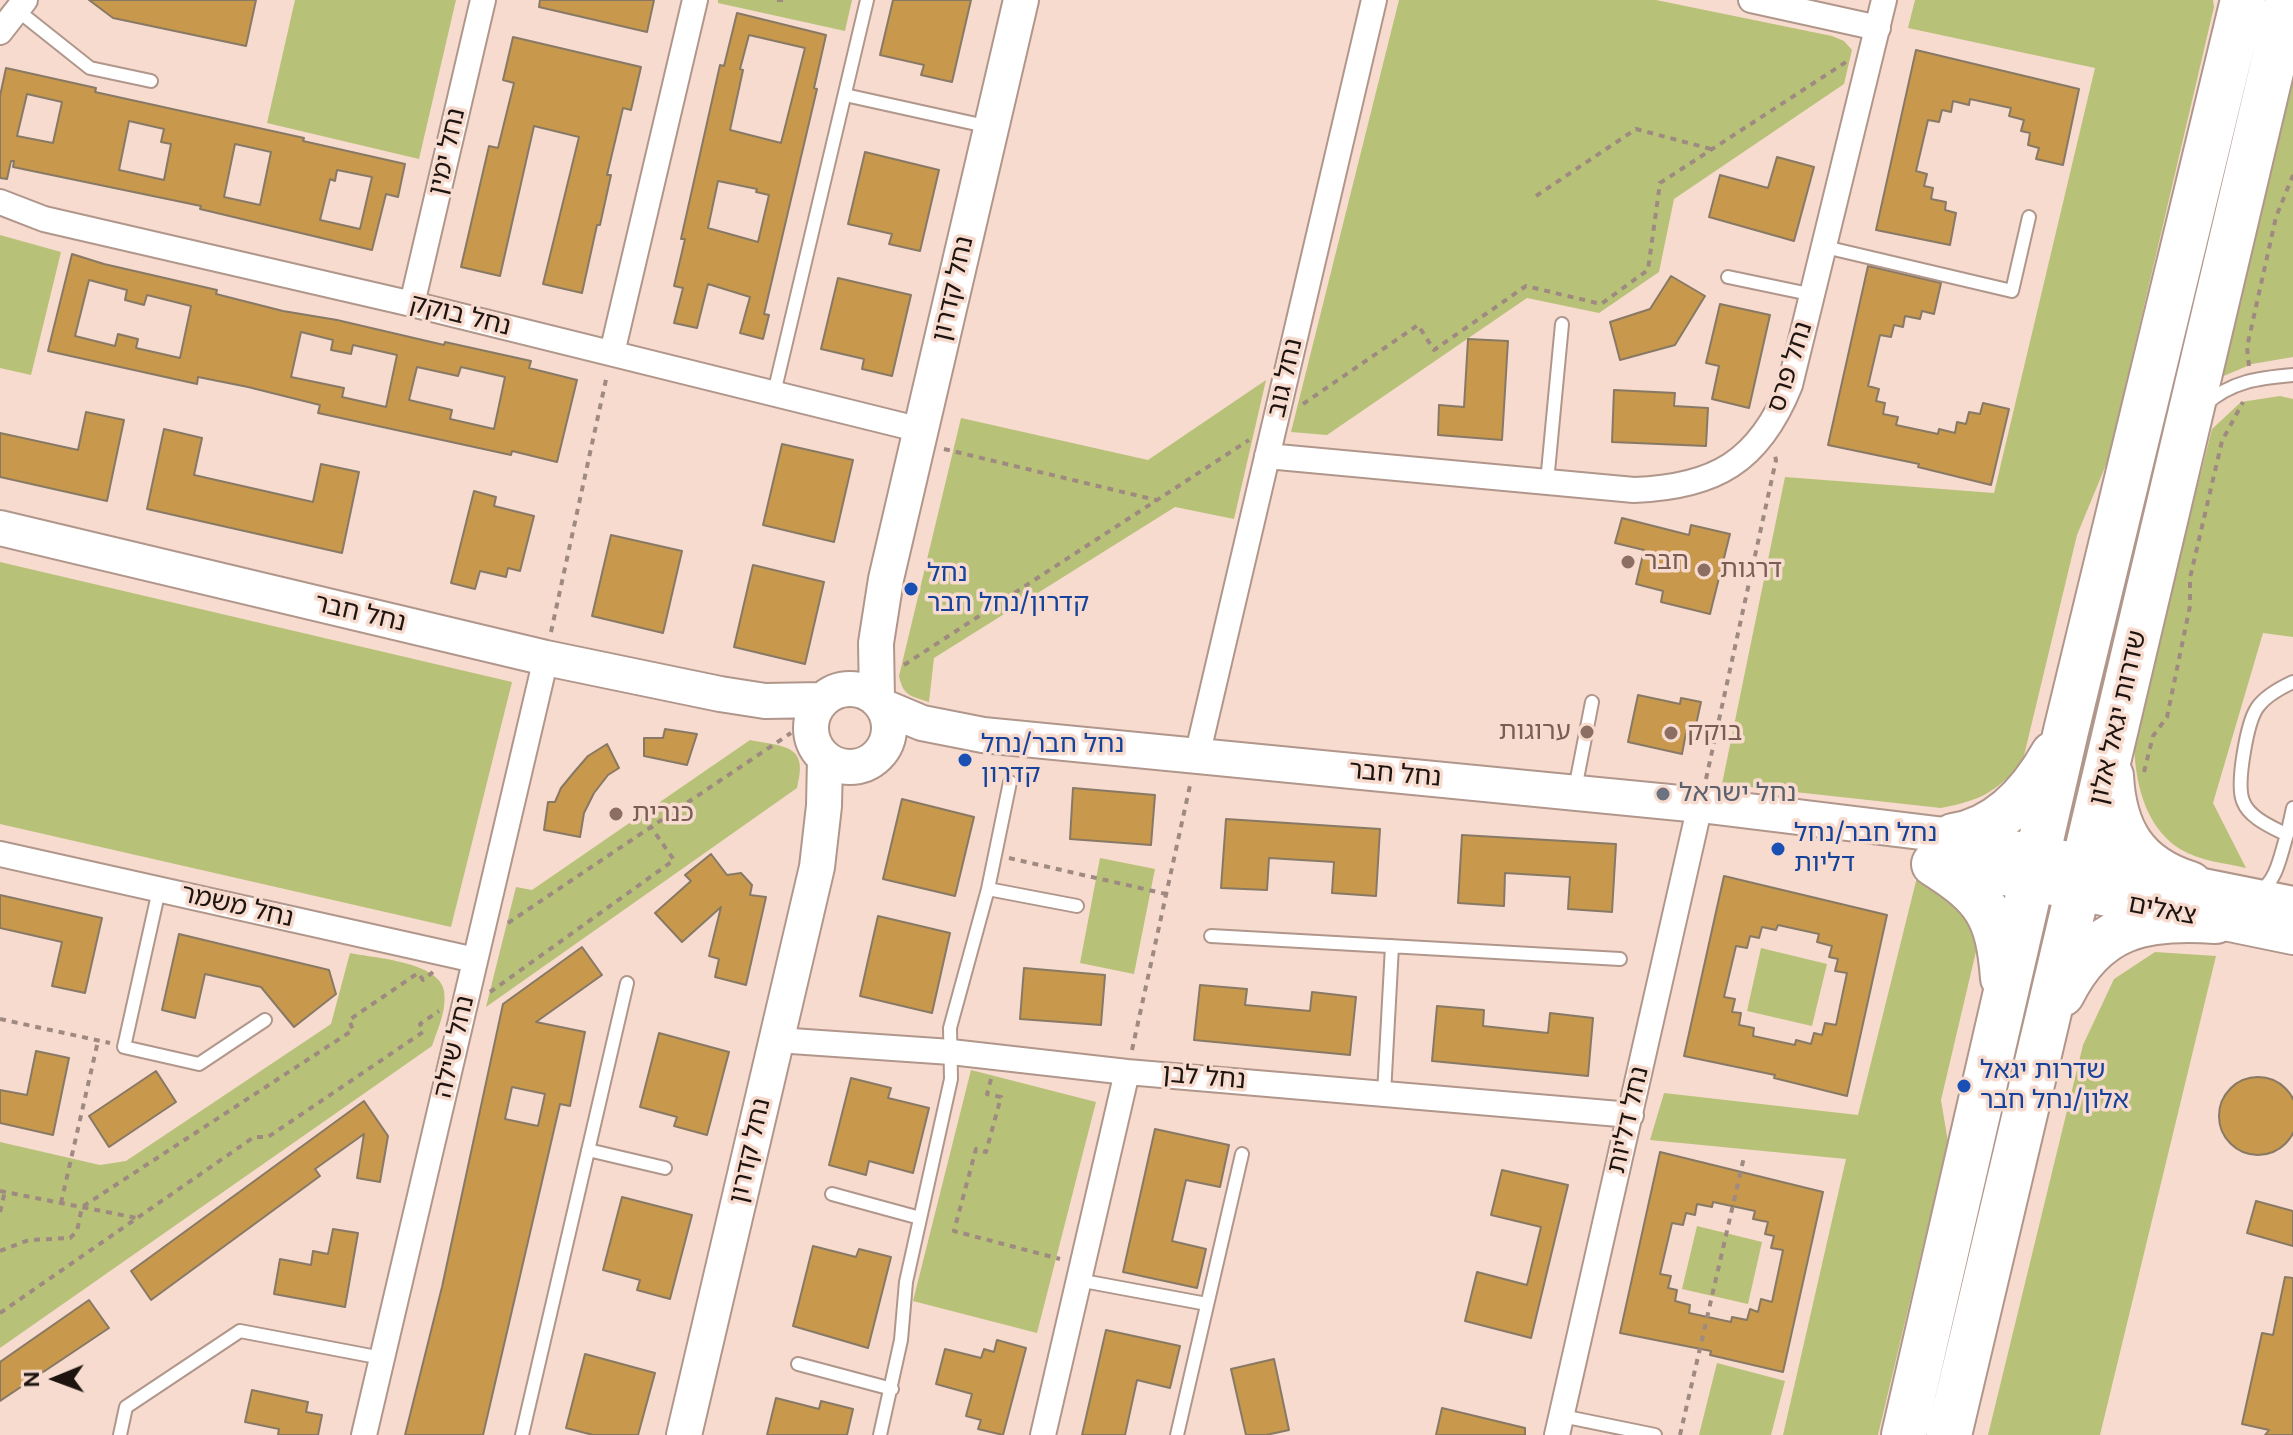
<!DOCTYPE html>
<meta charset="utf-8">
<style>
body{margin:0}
#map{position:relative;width:2293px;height:1435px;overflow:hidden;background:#f7dbcf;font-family:"DM Sans",sans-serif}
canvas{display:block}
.north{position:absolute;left:16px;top:1339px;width:80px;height:80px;-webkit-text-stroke:6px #f7dbcf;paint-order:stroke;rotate:269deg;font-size:22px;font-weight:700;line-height:32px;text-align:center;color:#1d1410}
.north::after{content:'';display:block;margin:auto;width:28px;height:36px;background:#1d1410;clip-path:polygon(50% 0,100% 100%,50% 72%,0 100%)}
</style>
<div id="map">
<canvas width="2293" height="1435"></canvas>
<div class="north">N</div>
</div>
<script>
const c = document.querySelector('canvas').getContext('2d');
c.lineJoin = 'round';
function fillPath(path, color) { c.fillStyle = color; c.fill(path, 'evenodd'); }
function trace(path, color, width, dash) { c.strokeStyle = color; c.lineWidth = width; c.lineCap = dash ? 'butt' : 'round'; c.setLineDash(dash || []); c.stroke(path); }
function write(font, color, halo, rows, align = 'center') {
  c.font = font + ' "DM Sans","Noto Sans Hebrew",sans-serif'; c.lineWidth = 7; c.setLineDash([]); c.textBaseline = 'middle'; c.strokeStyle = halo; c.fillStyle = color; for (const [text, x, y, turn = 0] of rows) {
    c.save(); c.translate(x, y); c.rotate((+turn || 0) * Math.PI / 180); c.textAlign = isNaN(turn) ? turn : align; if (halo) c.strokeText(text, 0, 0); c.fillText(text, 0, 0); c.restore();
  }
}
fillPath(new Path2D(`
 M295,0H456L419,159L267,123Z
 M718,0H852L845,31L718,3Z
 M1399,0H1656L1832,36L1844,41L1852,50L1844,84L1674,199L1659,272L1599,313L1527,298L1327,435L1291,432Z
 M1915,0H2213L2214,7L2108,460L2077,535L2022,764C1993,793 1982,800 1941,808L1722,784L1785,477L1994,493L2095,68L1908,28Z
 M2293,77V357L2252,364L2219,378Z
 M0,235L61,252L31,375L0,368Z
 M1266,380L1234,519L1175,507L934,658L929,702C911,696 903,696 899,676L961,418L1148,460Z
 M2280,396L2293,399V637L2263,633L2213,803L2246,868C2225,863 2199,861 2180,849C2143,826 2134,777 2134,738L2212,429L2241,402Z
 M0,562L512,682L451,927L0,824Z
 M750,740C785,747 809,744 797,788L486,1007L516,887L532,890Z
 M1100,858L1155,869L1134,974L1080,963Z
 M1919,869L1969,907L1978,943L1941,1100L1948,1142L1878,1435H1783L1846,1159L1650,1140L1664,1093L1858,1115Z
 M1761,948L1827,964L1812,1026L1747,1011Z
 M2155,952L2216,956L2100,1435H1988L2083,1045L2114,979Z
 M350,953C374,958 440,962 444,991C447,1010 438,1028 432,1046L0,1348V1142L100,1165L126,1161L331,1024Z
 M971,1070L1096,1102L1037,1333L913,1301Z
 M1697,1226L1762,1242L1748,1304L1682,1289Z
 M1717,1363L1785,1381L1771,1435H1699Z`), '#b8c178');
const building = new Path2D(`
 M89,0H256L246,46L113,18Z
 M540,0H654L647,32L539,7Z
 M893,0H971L952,82L921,75L924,65L880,55Z
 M737,13L826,35L814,88L817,89L764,314L769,315L763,339L740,333L750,297L708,284L697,328L674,323L683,288L674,286L685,239H681L720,65L724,66ZM749,35L805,48L781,143L730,130L743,70L740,69ZM718,181L757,189L756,192L769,195L758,242L708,228Z
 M513,37L641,67L631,110L623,108L607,175H611L600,225H597L582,293L543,284L579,137L534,126L500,276L461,267L489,146L498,148L514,83L503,80Z
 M1916,50L2079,89L2063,165L2036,159L2039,148L2028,145L2030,133L2021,131L2024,120L2009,116L2011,108L1970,99L1969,105L1953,101L1951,112L1942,110L1939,122L1928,120L1916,171L1927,174L1924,186L1933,188L1931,199L1946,202L1945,210L1956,213L1950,245L1876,230Z
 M6,68L96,88L95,92L304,138L303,141L405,164L398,197L386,194L372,250L200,209L201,206L13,167L14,161H11L7,179L0,178V96ZM27,94L62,102L53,143L17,136ZM129,121L164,129L161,142L171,144L164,180L119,170ZM235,144L271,152L260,205L224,197ZM337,170L372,177L360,229L320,220L330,179L335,181Z
 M865,152L939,170L920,251L889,244L892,234L848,224Z
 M1777,157L1814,167L1794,241L1709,217L1720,175L1768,188Z
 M72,254L104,264L217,290L216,294L283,311L337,320L444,345L445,342L531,361L529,368L577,380L557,462L512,451L511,455L318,413L320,405L248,387L198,377L197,384L48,351ZM89,280L127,290L125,300L144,305L147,295L191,306L180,358L136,348L138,339L118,334L115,346L75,336ZM301,332L333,340L331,350L351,354L353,345L397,355L386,407L342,397L344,388L291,377ZM417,367L458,376L461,367L505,377L494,429L450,419L452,410L409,400Z
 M1868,266L1941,283L1934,314L1922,311L1920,319L1905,316L1903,327L1894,325L1891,337L1880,335L1868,386L1879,389L1876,401L1885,403L1883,414L1898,417L1896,425L1938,434L1939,429L1955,433L1957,422L1966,424L1969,412L1980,414L1983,403L2009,409L1991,485L1918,467L1919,464L1828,445Z
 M1671,276L1705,296L1675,345L1620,360L1610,322L1650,309Z
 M838,278L911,295L892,376L862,369L864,359L821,349Z
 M1720,304L1770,315L1749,408L1712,399L1719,366L1706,363Z
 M1468,339L1508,341L1502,440L1438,435L1439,405L1464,407Z
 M1614,390L1675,393L1674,406L1708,408L1706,446L1612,442Z
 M86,412L124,420L107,501L0,477V433L78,450Z
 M164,429L202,438L194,475L238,485L313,502L321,464L359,472L342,553L147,509Z
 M782,444L853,460L834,542L763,525Z
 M474,491L496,497L494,506L534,516L520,571L508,568L506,577L480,571L475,589L451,583Z
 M1622,518L1689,535L1691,525L1730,534L1710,614L1661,602L1663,591L1636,584L1644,550L1615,543Z
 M611,535L682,551L663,633L592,616Z
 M753,565L824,582L805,664L734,647Z
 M1638,695L1680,704L1681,698L1701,702L1694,734L1686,733L1682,754L1628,742Z
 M665,729L697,734L687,765L644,756V738H663Z
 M607,744L619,768L608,775L594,793L584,813L580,837L544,830L548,802H555L561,788L575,771L588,756Z
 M1073,788L1155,795L1151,845L1070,839Z
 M902,799L974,817L955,896L883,879Z
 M1226,819L1380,829L1376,896L1332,893L1334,862L1269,858L1267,890L1221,888Z
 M1462,835L1616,844L1612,912L1568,909L1570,877L1505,873L1504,906L1458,903Z
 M711,854L727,875L741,873L752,885L750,895L766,897L746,985L715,977L719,959L709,956L721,907L682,942L655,913L691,881L685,875Z
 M1724,876L1887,915L1847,1096L1774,1078L1775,1075L1684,1056ZM1778,925L1819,934L1817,942L1832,946L1829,957L1838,959L1835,971L1847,973L1836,1025L1825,1023L1822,1035L1814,1033L1811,1044L1796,1040L1795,1045L1753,1036L1754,1028L1739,1025L1741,1013L1732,1012L1735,999L1724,997L1736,946L1747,948L1750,936L1759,938L1762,927L1776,930Z
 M0,895L102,918L85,993L52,986L62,942L0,928Z
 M878,916L950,933L932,1013L860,996Z
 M179,934L329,970L336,994L294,1027L261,987L205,974L195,1018L162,1010Z
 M582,947L602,975L536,1022L585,1032L570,1106L560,1104L483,1435H405L442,1287L503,1004ZM512,1087L545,1094L538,1126L505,1119Z
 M1024,968L1105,975L1101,1025L1020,1019Z
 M1200,985L1247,989L1245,1005L1310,1011L1312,992L1356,997L1350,1055L1194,1040Z
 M1437,1006L1484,1010L1483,1026L1548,1033L1550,1013L1593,1018L1588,1076L1432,1061Z
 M659,1033L729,1052L707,1135L674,1126L677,1117L640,1107Z
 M36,1051L69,1058L53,1135L0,1123V1090L27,1095Z
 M156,1071L176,1102L109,1147L89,1116Z
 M2219 1116a39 39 0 1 1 78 0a39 39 0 1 1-78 0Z
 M851,1078L891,1088L888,1098L929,1108L913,1173L869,1161L866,1175L829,1165Z
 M364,1101L388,1136L380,1182L357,1178L364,1134L315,1169L320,1176L151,1300L131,1271Z
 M1155,1129L1229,1145L1220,1187L1186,1180L1172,1241L1206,1249L1197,1288L1123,1272Z
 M1660,1152L1823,1192L1783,1372L1710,1355L1711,1351L1620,1333ZM1713,1202L1755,1211L1753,1219L1768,1222L1765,1234L1774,1236L1771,1248L1783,1250L1772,1302L1761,1299L1758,1312L1750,1309L1747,1320L1732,1317L1731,1322L1689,1313L1690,1305L1675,1301L1677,1290L1668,1288L1671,1276L1660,1274L1672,1223L1683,1225L1686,1213L1695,1215L1697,1204L1712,1207Z
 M1502,1170L1568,1185L1531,1338L1465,1321L1477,1272L1527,1285L1541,1227L1491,1215Z
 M622,1197L692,1215L670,1299L637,1290L640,1280L603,1270Z
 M2256,1201L2293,1211V1246L2247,1233Z
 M333,1229L358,1233L345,1307L274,1294L280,1259L311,1265L313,1251L328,1254Z
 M813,1246L856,1257L859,1249L891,1257L868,1348L793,1326Z
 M2285,1277L2293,1278V1435H2265L2269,1430L2242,1424L2262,1333L2273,1335Z
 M89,1300L109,1328L0,1401V1362Z
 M1106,1330L1180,1346L1170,1388L1137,1380L1125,1435H1082Z
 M997,1340L1026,1348L1003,1435L978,1429L981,1420L966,1416L972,1394L936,1384L945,1349L981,1358L984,1349L994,1352Z
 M585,1354L655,1373L638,1435H593L566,1428Z
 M1274,1359L1289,1430L1266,1435H1246L1231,1369Z
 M252,1390L308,1402L306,1412L322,1415L318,1435H278L279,1429L245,1422Z
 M776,1398L819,1409L821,1401L853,1409L847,1435H767Z
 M1442,1408L1525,1428V1435H1436Z`);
fillPath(building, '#c8984c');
trace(building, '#887965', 2);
const lane = new Path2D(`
 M17,10L90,68L151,81
 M845,95L990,127
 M1825,247L2012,291L2029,217
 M1728,277L1814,295
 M774,393L867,0
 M2205,405C2231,381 2259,378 2293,375
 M1547,482L1562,324
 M1575,789L1592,702
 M2287,835L2293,808
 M988,889L1077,906
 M159,890L124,1047L199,1064L265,1020
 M2260,890C2277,882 2281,852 2287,835C2272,827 2249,818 2243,801C2236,784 2247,723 2257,708C2265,696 2280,688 2293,682
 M1211,936L1620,959
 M1384,1094L1392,946
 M588,1150L665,1168
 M832,1194L920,1218
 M1078,1280L1207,1304
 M798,1364L892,1389
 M1562,1416L1655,1435
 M120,1435L126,1407L240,1331L382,1358
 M522,1435L627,983
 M880,1435L901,1340L906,1282L951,1079L950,1028L988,889L1010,782
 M1177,1435L1242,1154`);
const street = new Path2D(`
 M1751,0L1878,28
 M0,32L25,0
 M0,202L44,219L412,304L921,430
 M412,304L483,0
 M612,353L695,0
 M1267,456L1634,490C1715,487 1759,462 1790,385L1884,0
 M1197,756L1374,0
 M0,854L475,960
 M777,1040L951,1052L1127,1072L1631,1115
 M364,1435L546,658
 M1043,1435L1127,1072
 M1557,1435L1700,805`);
const secondary = new Path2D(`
 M0,528L546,658L720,694L765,701L822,700
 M811 728a39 39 0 1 1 78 0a39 39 0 1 1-78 0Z
 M877,699L876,643L886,579L1021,0
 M884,707L922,723L983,735L1700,805L1953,836L2293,904
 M1942,865L2293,937
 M684,1435L817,867L824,806L825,759`);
const highway = new Path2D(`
 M2111,776C2114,831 2135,867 2190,884
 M1953,836C1999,829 2031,793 2053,754
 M1934,864C1986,897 1998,915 2003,978
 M2062,994C2096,925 2145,916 2216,921
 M1904,1435L2066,731L2243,0
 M1949,1435L2288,0`);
trace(lane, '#b0968b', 16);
trace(street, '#b0968b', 28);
trace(secondary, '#b0968b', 38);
trace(highway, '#b0968b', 48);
trace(new Path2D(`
 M777,0H784
 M1536,196L1636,129L1711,149
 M2249,366L2247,347L2276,217L2293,175
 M1303,404L1418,325L1434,350L1526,286L1601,304L1648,270L1660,183L1846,62
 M944,449L1156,500
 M551,632L607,375
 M904,665L1249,440
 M2144,772L2153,736L2167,717L2190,606V578L2222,441L2243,402
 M1706,779L1776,460L1775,456
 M1009,858L1166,894
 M508,923L791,733
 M490,992L674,860L651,827
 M0,1019L110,1043
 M1132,1050L1191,781
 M991,1079L987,1094L1001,1097L986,1152L976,1149L954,1231L1060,1259
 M0,1191L137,1218
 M61,1203L98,1041
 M0,1212L5,1191
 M0,1251L29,1240L70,1238L77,1231L82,1207L353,1030L349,1020L418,973L423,980L433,972
 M0,1313L254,1137H268L423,1032L420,1024L439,1011
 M1680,1435L1744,1157`), '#9f8a81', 4, [6, 6]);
trace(lane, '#fff', 12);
trace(street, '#fff', 24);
trace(secondary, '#fff', 34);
trace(highway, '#fff', 44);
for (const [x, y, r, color] of [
 [1628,562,8,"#8d6e63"],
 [1704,570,8,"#8d6e63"],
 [911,589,8,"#1a4fb4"],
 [1587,732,8,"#8d6e63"],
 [1671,733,8,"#8d6e63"],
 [965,760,8,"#1a4fb4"],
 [1663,794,8,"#6b7280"],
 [616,814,8,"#8d6e63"],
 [1778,849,8,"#1a4fb4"],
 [1964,1086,8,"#1a4fb4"]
]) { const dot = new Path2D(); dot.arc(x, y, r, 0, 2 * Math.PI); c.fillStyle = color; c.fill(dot); trace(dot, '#f7dbcf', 3); }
write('26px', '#1d1410', '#f7dbcf', [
 ["נחל ימין",448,152,-77],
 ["נחל קדרון",954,289,-77],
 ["נחל בוקק",460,316,14],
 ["נחל פרס",1791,367,-72],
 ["נחל גוב",1286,378,-77],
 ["נחל חבר",360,614,13],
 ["שדרות יגאל אלון",2119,718,-77],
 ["נחל חבר",1395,775,5],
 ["נחל משמר",237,907,13],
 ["צאלים",2162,911,11],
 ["נחל שילה",455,1047,-77],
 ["נחל לבן",1204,1078,5],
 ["נחל דליות",1629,1120,-77],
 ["נחל קדרון",751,1151,-77]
]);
write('26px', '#785e54', '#f7dbcf', [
 ["חבר",1644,562],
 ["דרגות",1720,570],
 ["ערוגות",1571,732,"right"],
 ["בוקק",1687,733],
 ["כנרית",632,814]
], 'left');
write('26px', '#164399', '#f7dbcf', [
 ["נחל",927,574],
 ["קדרון/נחל חבר",927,604],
 ["נחל חבר/נחל",981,745],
 ["קדרון",981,775],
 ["נחל חבר/נחל",1794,834],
 ["דליות",1794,864],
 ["שדרות יגאל",1980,1071],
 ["אלון/נחל חבר",1980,1101]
], 'left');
write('26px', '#5b616d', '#f7dbcf', [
 ["נחל ישראל",1679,794]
], 'left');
</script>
